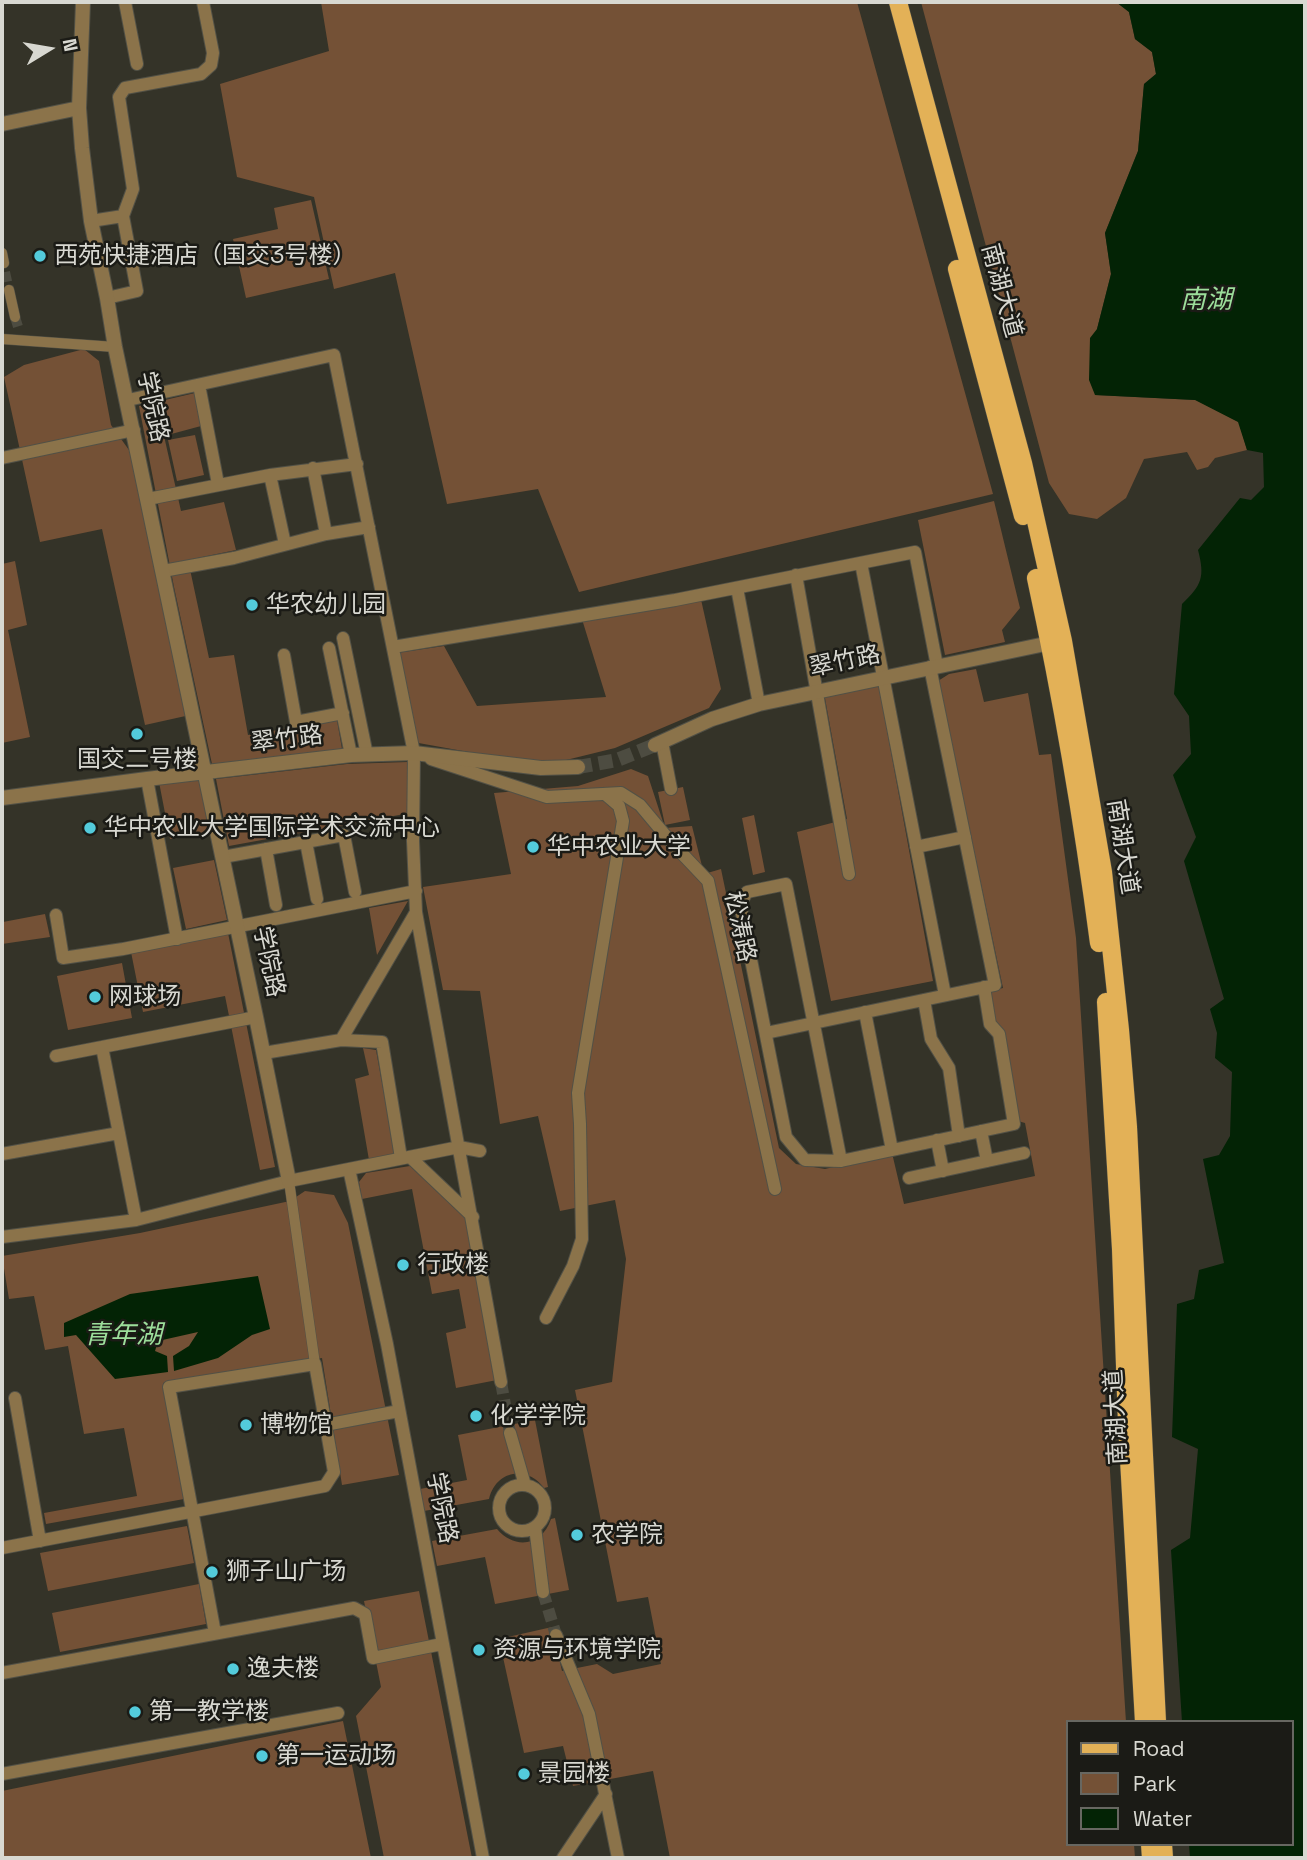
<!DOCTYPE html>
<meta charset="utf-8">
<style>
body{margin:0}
#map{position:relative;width:1307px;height:1860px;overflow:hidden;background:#343328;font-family:"Space Grotesk",sans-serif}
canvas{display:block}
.frame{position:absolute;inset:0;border:4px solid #d8d8d1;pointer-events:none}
.legend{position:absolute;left:1066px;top:1720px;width:228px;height:126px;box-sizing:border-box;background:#1b1b16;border:2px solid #676761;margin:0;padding:9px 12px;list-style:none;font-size:21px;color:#d8d8d1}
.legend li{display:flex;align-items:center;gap:14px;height:35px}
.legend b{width:35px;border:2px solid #676761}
.north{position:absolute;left:14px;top:14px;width:70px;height:70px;-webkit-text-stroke:5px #1b1b16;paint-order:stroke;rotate:79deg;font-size:19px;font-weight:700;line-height:28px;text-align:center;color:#d8d8d1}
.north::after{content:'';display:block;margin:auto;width:24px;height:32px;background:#d8d8d1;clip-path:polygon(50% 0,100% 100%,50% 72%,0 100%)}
</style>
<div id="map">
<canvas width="1307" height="1860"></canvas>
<div class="frame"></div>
<ul class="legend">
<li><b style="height:9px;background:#e3b157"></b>Road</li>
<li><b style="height:19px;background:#745136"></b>Park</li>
<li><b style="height:19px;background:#032305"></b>Water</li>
</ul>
<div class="north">N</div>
</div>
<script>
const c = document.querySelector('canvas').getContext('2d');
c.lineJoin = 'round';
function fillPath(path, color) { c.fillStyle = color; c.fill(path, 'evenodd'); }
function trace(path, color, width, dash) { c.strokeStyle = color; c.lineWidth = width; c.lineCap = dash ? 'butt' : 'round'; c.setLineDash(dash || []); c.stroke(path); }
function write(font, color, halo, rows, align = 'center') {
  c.font = font + ' "Space Grotesk","Noto Sans SC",sans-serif'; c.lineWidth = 5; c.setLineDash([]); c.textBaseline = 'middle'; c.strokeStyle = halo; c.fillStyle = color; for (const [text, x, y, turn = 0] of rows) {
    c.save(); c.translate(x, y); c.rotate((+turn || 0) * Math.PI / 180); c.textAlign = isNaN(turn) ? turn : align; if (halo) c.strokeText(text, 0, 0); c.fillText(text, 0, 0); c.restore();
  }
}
fillPath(new Path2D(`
 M321,2H857L993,494L579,592L538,489L447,504L395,273L334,289L314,197L237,177L220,84L329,51Z
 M921,2H1116L1129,12L1135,39L1152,52L1156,74L1144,84L1138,151L1105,233L1111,274L1097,329L1095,395L1196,400L1239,422L1247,450L1215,458L1208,467L1197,470L1187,452L1144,459L1126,498L1097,519L1069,514L1049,483Z
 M311,200L329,279L246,298L233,239L278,229L274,208Z
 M84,349L99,361L111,425L134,457L190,715L145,725L102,529L40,542L4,377L24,365Z
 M195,393L201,426L164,436L181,511L224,502L236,550L188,560L209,658L234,655L248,735L337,720L342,749L212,764L174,587L139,406Z
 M195,435L204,475L177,481L168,440Z
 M994,501L1020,608L1002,630L1005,642L945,655L918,520Z
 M15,561L27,625L8,630L30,737L2,743V564Z
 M700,595L721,689L709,708L615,748L554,763L507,759L413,742L396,653L444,646L477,706L606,697L581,616Z
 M976,669L984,702L1028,693L1039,755L1051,754L1076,938L1126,1722H1067V1844H1134L1135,1858H670L653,1771L573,1786L563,1746L524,1753L499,1639L552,1627L562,1671L597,1664L613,1674L661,1664L648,1597L617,1602L575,1390L612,1382L626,1259L615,1200L560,1211L538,1116L500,1124L480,991L443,990L423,887L511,874L494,793L578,786L631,769L648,776L665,828L692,826L704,874L721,869L779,1148L796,1164L825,1169L892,1153L904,1204L1035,1176L1025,1123L1018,1121L994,1023L989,991L1003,988L938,681L949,674Z
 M878,681L933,981L831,1001L797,832L847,819L824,693Z
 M408,762L410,813L229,846L216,779L347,764Z
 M202,778L212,831L170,839L159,782Z
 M683,787L690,820L665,825L658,792Z
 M754,815L765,872L753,875L742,818Z
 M214,860L227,920L186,929L173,868Z
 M408,901L377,955L369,908Z
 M45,914L50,937L2,944V916L3,922Z
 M228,933L275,1167L260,1170L225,996L143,1012L131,952Z
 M122,963L132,1018L68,1030L57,976Z
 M363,1048L376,1050L395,1154L369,1160L355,1079L369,1075Z
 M410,1166L466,1219L497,1380L456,1388L446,1333L466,1328L459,1289L432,1294L412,1189L362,1199L359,1182L366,1173Z
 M305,1191L334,1195L348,1223L399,1475L342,1485L322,1358L163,1383L184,1499L46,1524L44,1513L137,1496L124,1428L84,1434L68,1346L45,1350L34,1296L9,1299L2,1256L140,1233L290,1201Z
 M535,1420L548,1487L544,1488C527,1465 496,1470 489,1499L424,1511L420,1489L467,1480L458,1435Z
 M555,1518L569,1590L495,1604L485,1557L437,1566L432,1541L497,1529C515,1550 542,1546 551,1519Z
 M187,1526L194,1563L48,1591L40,1553Z
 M199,1584L206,1624L60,1652L52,1613Z
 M419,1591L472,1858H384L356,1716L381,1687L364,1601Z
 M343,1721L371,1858H2V1791Z`), '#745136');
fillPath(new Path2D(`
 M1116,2H1305V1858H1190L1189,1844H1291V1722H1182L1171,1550L1190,1538L1198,1449L1172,1437L1177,1304L1194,1299L1199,1270L1224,1263L1203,1159L1219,1155L1230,1136L1232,1072L1215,1058L1217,1033L1210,1009L1224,999L1184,861L1196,837L1173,775L1191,754L1189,716L1174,694L1182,604C1202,585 1205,577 1198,550L1240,498L1251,500L1264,487L1263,453L1247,450L1238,422L1195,400L1095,395L1089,380L1090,338L1097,329L1111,274L1105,233L1138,151L1144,84L1156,74L1152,52L1135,39L1129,12Z
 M258,1276L270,1329L252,1335L218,1358L174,1371L173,1356L189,1346L198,1332L158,1341L155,1351L167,1356L168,1372L115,1379L76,1335L64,1337V1323L130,1294Z`), '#032305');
trace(new Path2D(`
 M5,272L9,290
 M15,317L19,330`), '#4d4c41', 10, [10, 5]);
trace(new Path2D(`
 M501,1382L510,1433
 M543,1592L556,1635`), '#4d4c41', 12, [12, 6]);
trace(new Path2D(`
 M578,767L617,760L655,745`), '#4d4c41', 14, [14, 7]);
const pedestrian = new Path2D(`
 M2,253L4,263H2
 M9,290L15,317
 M2,339L115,347
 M289,1181L315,1364`);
const minor = new Path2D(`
 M125,2L137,64
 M123,216L133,189L119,97L125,88L201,74L211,65L213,53L203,2
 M91,221L123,216L137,291L107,298
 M199,385L218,484
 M128,400L334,355L414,753L413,841L416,912L341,1040L264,1053
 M2,458L134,430
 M313,468L326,534
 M270,475L285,544
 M148,499L270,475L357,464
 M861,563L945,995
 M163,571L234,558L326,534L369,527
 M796,575L849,874
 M737,588L759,704
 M343,638L367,755
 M393,647L675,600L915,552L937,666
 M329,648L351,755
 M284,655L296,722L343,713
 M662,742L671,789
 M431,759L547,797L621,793L640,805L671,842L708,881L775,1189
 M147,779L177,939
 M306,842L317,899
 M916,847L965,837
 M266,849L276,905
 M223,857L344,835L355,892
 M416,912L501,1382
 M56,915L63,958L123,949L416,891
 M924,1000L931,1039L949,1068L959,1136
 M865,1012L892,1150
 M766,1033L995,985L930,667
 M341,1040L382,1042L401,1158
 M56,1056L102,1047
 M981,1131L987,1161
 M937,1140L943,1171
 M2,1154L119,1133
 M411,1158L473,1217
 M841,1161L786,884L747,892L740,904L786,1137L805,1160L841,1161L1014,1124L999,1034L990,1024L984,987
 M349,1169L387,1344L483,1858
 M909,1178L1024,1153
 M136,1220L102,1047L256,1017
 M2,1237L136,1220L289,1181L459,1147L480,1151
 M546,1318L573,1266L582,1239L580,1124L578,1093L623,821L619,806L605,794
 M15,1398L40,1541
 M325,1425L399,1411
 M510,1433L525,1485
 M499 1508a23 23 0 1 1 46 0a23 23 0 1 1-46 0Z
 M535,1527L543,1592
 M2,1548L325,1486L334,1472L315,1364L169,1387L215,1633
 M556,1635L589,1714L618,1858
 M2,1673L354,1608L365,1614L373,1658L442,1644
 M2,1774L338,1713
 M563,1858L606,1794`);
const tertiary = new Path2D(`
 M83,2L79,108L82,148L91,221L107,298L115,347L256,1017L289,1181
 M2,124L79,108
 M655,745L712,719L759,704L1050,643
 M2,798L147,779L351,755L414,753L541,768L578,767`);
const primary = new Path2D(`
 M898,2L1023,463L1063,641L1103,872L1120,1030L1128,1127L1157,1722
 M957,269L1023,516
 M1036,578C1062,698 1083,821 1099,943
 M1106,1002L1121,1249L1127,1424L1144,1722
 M1150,1844L1151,1858
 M1163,1844L1164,1858`);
trace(pedestrian, '#525146', 11);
trace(minor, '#525146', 14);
trace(tertiary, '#525146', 16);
trace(primary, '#525146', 19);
trace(pedestrian, '#8b734a', 10);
trace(minor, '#8b734a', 12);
trace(tertiary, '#8b734a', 14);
trace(primary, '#e3b157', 18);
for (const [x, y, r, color] of [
 [40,256,7,"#53cbdb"],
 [252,605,7,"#53cbdb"],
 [137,734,7,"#53cbdb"],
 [90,828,7,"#53cbdb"],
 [533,847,7,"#53cbdb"],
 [95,997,7,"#53cbdb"],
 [403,1265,7,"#53cbdb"],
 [476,1416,7,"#53cbdb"],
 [246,1425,7,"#53cbdb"],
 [577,1535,7,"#53cbdb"],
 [212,1572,7,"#53cbdb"],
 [479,1650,7,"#53cbdb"],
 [233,1669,7,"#53cbdb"],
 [135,1712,7,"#53cbdb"],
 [262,1756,7,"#53cbdb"],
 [524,1774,7,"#53cbdb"]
]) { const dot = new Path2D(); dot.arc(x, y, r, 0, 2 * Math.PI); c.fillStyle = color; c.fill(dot); trace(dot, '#1b1b16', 2.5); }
write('24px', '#d8d8d1', '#1b1b16', [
 ["西苑快捷酒店（国交3号楼）",54,256],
 ["华农幼儿园",266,605],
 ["国交二号楼",137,760,"center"],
 ["华中农业大学国际学术交流中心",104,828],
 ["华中农业大学",547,847],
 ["网球场",109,997],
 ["行政楼",417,1265],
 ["化学学院",490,1416],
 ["博物馆",260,1425],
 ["农学院",591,1535],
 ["狮子山广场",226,1572],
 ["资源与环境学院",493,1650],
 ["逸夫楼",247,1669],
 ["第一教学楼",149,1712],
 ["第一运动场",276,1756],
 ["景园楼",538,1774]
], 'left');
write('24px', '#d8d8d1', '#1b1b16', [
 ["南湖大道",1001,291,75],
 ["学院路",152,407,78],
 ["翠竹路",845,662,-12],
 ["翠竹路",287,740,-7],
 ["南湖大道",1122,847,81],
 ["松涛路",739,927,78],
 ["学院路",268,962,78],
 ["南湖大道",1117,1417,-93],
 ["学院路",441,1508,79]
]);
write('italic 26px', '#9cde9b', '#1b1b16', [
 ["南湖",1206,301],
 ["青年湖",123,1336]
]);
</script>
